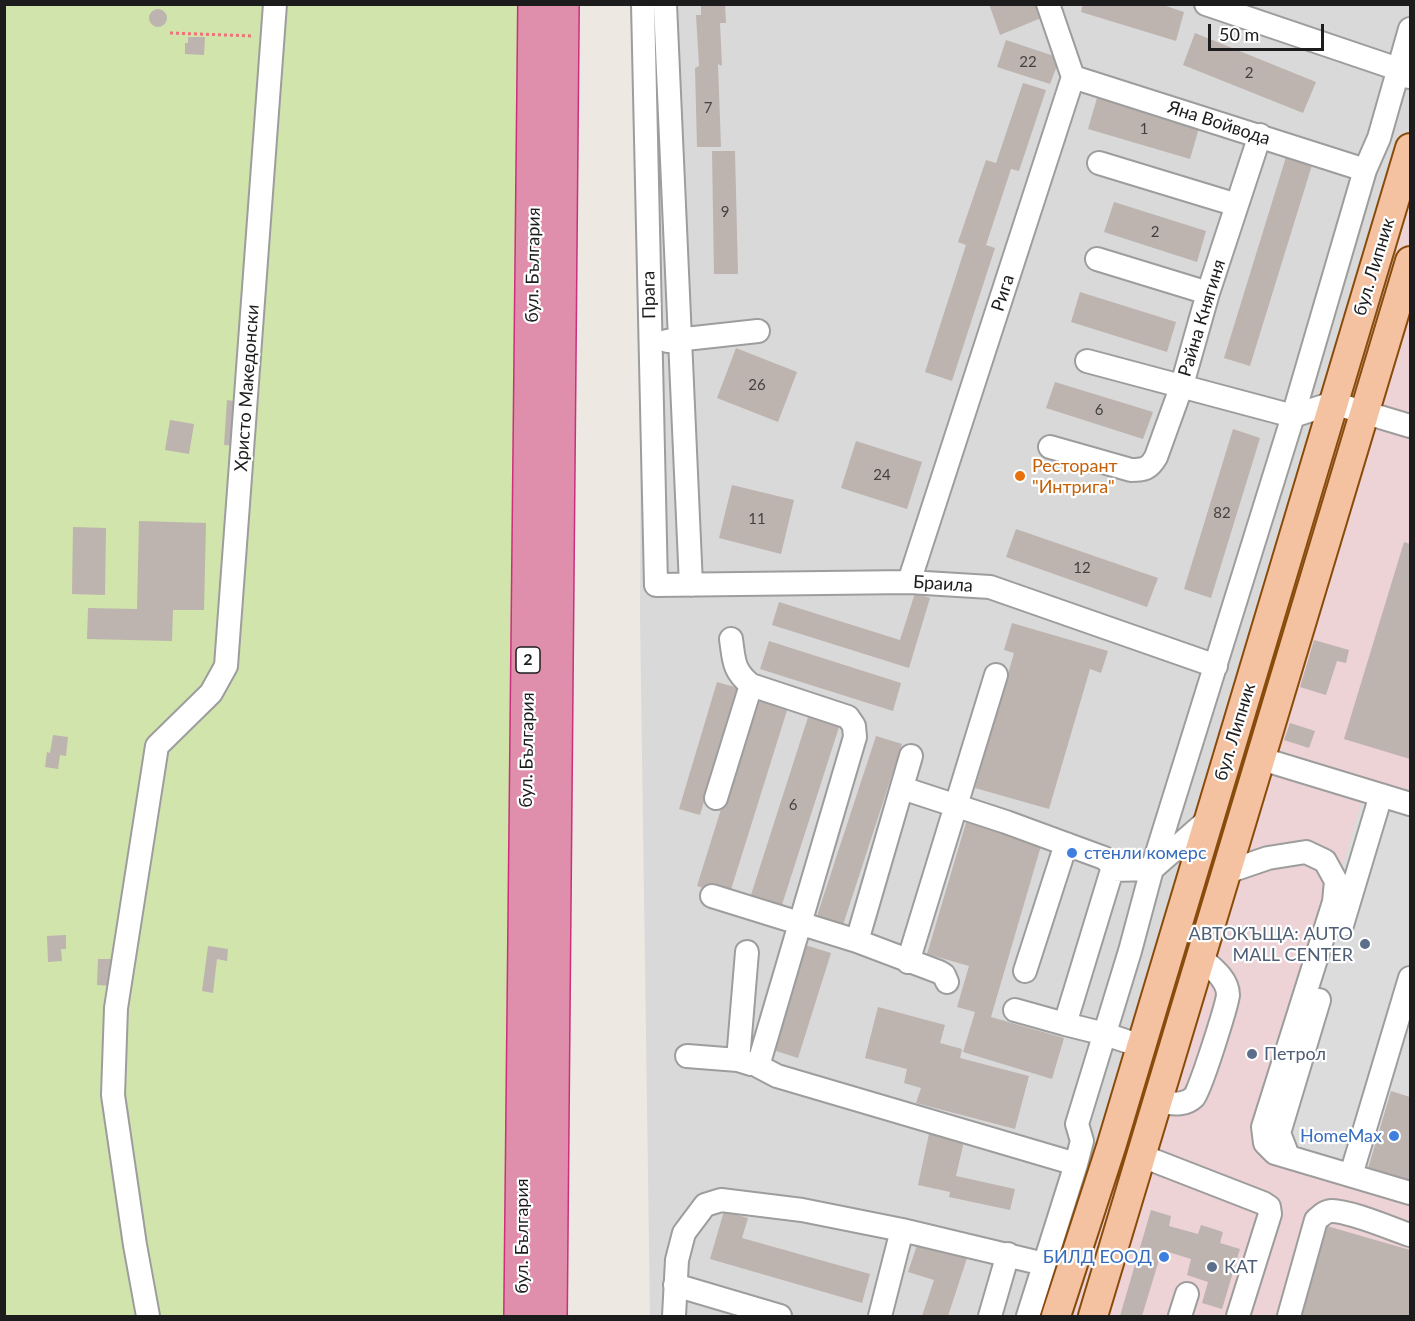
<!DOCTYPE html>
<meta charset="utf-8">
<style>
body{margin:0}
#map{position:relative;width:1415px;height:1321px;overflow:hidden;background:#ede8e2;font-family:Lato,sans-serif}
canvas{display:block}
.frame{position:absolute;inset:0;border:6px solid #1c1c1c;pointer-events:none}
.scale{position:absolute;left:1208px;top:24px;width:116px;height:27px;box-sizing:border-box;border:3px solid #1c1c1c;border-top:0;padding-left:8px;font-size:18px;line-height:21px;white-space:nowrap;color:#1c1c1c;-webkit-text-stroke:4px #fff;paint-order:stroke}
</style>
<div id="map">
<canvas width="1415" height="1321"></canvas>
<div class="frame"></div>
<div class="scale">50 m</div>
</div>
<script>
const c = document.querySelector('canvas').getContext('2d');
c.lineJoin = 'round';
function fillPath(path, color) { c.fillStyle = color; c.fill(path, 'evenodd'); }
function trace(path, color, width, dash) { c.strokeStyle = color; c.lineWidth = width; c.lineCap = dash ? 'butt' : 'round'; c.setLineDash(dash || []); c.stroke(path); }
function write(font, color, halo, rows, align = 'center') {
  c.font = font + ' Lato,sans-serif'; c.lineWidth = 4.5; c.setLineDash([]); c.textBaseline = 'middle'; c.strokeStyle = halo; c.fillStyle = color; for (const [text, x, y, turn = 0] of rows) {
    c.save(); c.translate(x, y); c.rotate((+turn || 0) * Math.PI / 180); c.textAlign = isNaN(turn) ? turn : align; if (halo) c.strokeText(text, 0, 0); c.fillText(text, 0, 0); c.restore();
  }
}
fillPath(new Path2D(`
 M642,5H1410V205L1266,688L1192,909L1139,1106L1069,1316H650L640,616Z`), '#dad9d9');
fillPath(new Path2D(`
 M1410,205V1316H1069L1139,1106L1192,909L1266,688Z`), '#edd2d6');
fillPath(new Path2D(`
 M5,5H518L514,1316H5Z`), '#d0e4ab');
fillPath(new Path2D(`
 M1367,783L1410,796V1097L1392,1091L1366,1175L1260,1143Z`), '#dcdcdc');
fillPath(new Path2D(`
 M701,4H725L726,23H720L722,66L718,64L721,147H697L695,68L699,66L696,15H701Z
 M989,4H1042L1046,16L1000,35Z
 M1083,4H1160L1184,12L1176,41L1081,12Z
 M149 18a9 9 0 1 1 18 0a9 9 0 1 1-18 0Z
 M1195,33L1316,82L1303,113L1183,65Z
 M188,37H205L204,55L185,54V43H188Z
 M1006,40L1060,58L1050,84L997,67Z
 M1023,83L1046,90L1019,171L1011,169L986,245L995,248L952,381L925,372L966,245L958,242L986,160L996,163Z
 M1097,98L1199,128L1190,159L1088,129Z
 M712,151H735L738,274H714Z
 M1286,157L1312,165L1250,366L1224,358Z
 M1114,202L1206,231L1197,262L1104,232Z
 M1080,292L1176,322L1167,352L1071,322Z
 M736,348L797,372L778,422L717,398Z
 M1055,382L1153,412L1143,439L1046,408Z
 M227,400L241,402L237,446L224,445Z
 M170,420L194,424L189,454L165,450Z
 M1233,429L1260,438L1211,598L1184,589Z
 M856,441L922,462L907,509L841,488Z
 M732,485L794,500L781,554L719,538Z
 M139,521L206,523L204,610H173L172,641L87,639L88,608L137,609Z
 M73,527L106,528L105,595L72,594Z
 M1016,529L1158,578L1147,607L1006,557Z
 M1404,542L1410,544V759L1344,739Z
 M915,593L930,598L909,668L772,625L779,602L900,640Z
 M1012,623L1108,651L1101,673L1090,669L1049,809L975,788L1014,653L1004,650Z
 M1314,640L1349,650L1346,663L1337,661L1326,695L1300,687Z
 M769,641L901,683L893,711L760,669Z
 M717,682L738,688L700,815L679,809Z
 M757,694L789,704L729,896L697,886Z
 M809,714L840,724L780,911L749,901Z
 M1290,723L1315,731L1309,748L1284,740Z
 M53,735L68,737L66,756L60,755L58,769L45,767L47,752L50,753Z
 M876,736L902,744L842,928L816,919Z
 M968,816L1043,839L991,1017L1064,1038L1052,1079L963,1052L975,1012L957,1007L969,966L927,954Z
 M66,935V949H61L62,961L48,962L47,936Z
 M802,944L831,953L798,1058L770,1049Z
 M208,946L228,949L227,961L217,959L213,993L202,991Z
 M98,959H114L113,986L97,985Z
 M878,1007L945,1025L940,1043L962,1049L960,1058L1029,1076L1015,1129L916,1103L921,1088L904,1083L907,1069L865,1058Z
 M1391,1091L1410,1097V1186L1366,1175Z
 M930,1129L965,1137L956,1176L1015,1189L1010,1210L949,1197L950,1192L918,1185Z
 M1151,1210L1171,1216L1169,1226L1198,1234L1201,1225L1223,1232L1220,1243L1240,1249L1222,1309L1202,1303L1208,1282L1187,1275L1191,1259L1162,1250L1142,1316H1120Z
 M724,1211L748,1218L742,1238L870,1274L862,1303L710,1259Z
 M1320,1224L1410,1250V1316H1293Z
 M918,1242L967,1258L948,1316H922L934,1280L908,1272Z`), '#bdb3af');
const minor = new Path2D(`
 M643,4L656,585L909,582L990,587L1216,666
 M665,4L691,585
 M1206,4L1398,69L1409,77
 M1073,77L1365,170
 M1099,163L1237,205
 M1097,259L1208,293
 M667,341L758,331
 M1087,361L1293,416L1333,403L1410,426
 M1050,447L1131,470C1144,470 1149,469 1156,457L1182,385L1208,293L1260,135
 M909,582L1073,77L1048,4
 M731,639C734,660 733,671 751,685L848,717L854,726L855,737L758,1066L777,1076L1076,1164
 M1262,759L1410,804
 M902,788L1006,822L1104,858L1110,863L1112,870L1065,1024L1015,1010
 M716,798L751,685
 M1112,870L1152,869L1208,820
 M1227,872L1268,858L1306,852L1325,861L1336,881L1334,902L1263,1127L1265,1143L1275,1153L1410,1193
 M712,896L857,941L939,972L944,975L947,982
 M1342,925L1381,795
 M857,941L911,756
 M908,962L996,675
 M1025,971L1066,844
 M1065,1024L1105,1034L1141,1046
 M687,1056L738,1060L751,1064
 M738,1060L747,952
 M1158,1102C1170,1103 1184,1107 1194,1097C1200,1091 1227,1005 1228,995C1228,979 1211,967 1201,958
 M1142,1156L1263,1203L1269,1207L1270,1214L1238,1316
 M1288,1156L1279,1133L1319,1000
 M1351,1175L1410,978
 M675,1285L780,1316
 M148,1316L135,1245L113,1095L116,1008L157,746L211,693L226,666L275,4
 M674,1316L677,1260L684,1233L705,1205L721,1200L802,1210L902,1230L1044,1264
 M880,1316L902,1230
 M990,1316L1008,1254
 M1028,1316L1076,1164L1082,1141L1077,1124L1130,951L1152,869L1293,416L1365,170L1379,138L1410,29
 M1180,1316L1187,1294
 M1289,1316L1316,1220C1321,1216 1325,1211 1332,1211C1350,1211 1392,1229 1410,1235`);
const major = new Path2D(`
 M1056,1316L1111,1147L1410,148
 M1093,1316L1410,261`);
const highway = new Path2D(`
 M521,1316L535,4
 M550,1316L562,4`);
trace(minor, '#9d9d9d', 26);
trace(major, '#894b0b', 32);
trace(highway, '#ca307e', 36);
trace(new Path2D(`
 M170,33L254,36`), '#ef7179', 3, [3, 3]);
trace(minor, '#fff', 22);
trace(major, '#f4c2a0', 28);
trace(highway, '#df8fab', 33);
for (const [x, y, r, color] of [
 [1020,476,6,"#e8710a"],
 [1072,853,6,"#3f7fe0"],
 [1365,944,6,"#5c6f8a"],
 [1252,1054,6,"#5c6f8a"],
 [1394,1136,6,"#3f7fe0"],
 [1164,1257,6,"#3f7fe0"],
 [1212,1267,6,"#5c6f8a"]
]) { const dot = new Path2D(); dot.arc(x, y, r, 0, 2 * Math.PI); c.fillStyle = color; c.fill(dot); trace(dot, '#fff', 2); }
write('15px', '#444241', null, [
 ["22",1028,62],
 ["2",1249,73],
 ["7",708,108],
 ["1",1144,129],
 ["9",725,212],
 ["2",1155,232],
 ["26",757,385],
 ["6",1099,410],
 ["24",882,475],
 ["82",1222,513],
 ["11",757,519],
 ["12",1082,568],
 ["6",793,805]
]);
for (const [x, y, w] of [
 [528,660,24]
]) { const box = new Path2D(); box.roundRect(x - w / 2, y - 13, w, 26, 4.5); c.fillStyle = '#fff'; c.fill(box); trace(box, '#1c1c1c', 1.5); }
write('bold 16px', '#1c1c1c', null, [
 ["2",528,660]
]);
write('18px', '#1c1c1c', '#fff', [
 ["Яна Войвода",1219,123,18],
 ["бул. България",533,265,-89],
 ["бул. Липник",1374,267,-73],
 ["Рига",1003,293,-72],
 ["Прага",649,295,-91],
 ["Райна Княгиня",1202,318,-73],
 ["Христо Македонски",247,388,-86],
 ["Браила",943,584,4],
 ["бул. Липник",1235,732,-73],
 ["бул. България",527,750,-89],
 ["бул. България",522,1236,-90]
]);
write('18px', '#c56008', '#fff', [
 ["Ресторант",1032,466],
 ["\"Интрига\"",1032,487]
], 'left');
write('18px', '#366cbe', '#fff', [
 ["стенли комерс",1084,853,"left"],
 ["HomeMax",1382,1136],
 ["БИЛД ЕООД",1152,1257]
], 'right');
write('18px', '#4e5e75', '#fff', [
 ["АВТОКЪЩА: AUTO",1353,934,"right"],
 ["MALL CENTER",1353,955,"right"],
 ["Петрол",1264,1054],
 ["КАТ",1224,1267]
], 'left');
</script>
